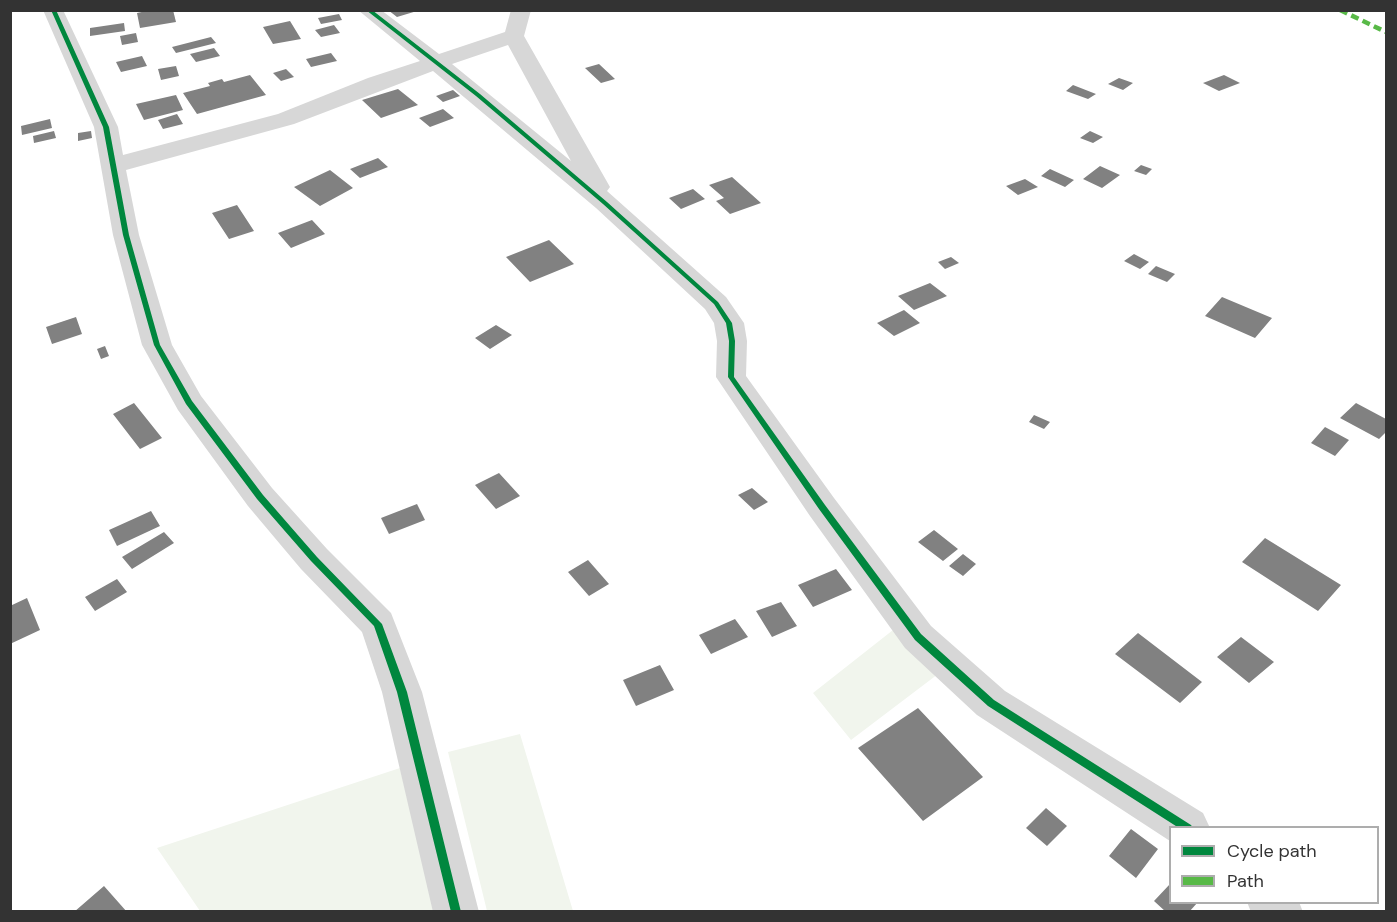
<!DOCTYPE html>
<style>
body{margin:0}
#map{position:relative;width:1397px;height:922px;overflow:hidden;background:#fff;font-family:"DM Sans",sans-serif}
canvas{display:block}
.frame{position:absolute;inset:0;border:12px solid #333;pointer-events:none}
.legend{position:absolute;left:1169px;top:826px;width:210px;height:78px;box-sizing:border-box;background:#fff;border:2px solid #adadad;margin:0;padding:8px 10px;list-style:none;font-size:18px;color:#333}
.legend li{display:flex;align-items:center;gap:12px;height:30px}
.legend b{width:30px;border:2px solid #adadad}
</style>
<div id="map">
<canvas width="1397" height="922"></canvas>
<div class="frame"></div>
<ul class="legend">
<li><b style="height:8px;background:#00873e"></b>Cycle path</li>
<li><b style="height:8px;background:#58b947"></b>Path</li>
</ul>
</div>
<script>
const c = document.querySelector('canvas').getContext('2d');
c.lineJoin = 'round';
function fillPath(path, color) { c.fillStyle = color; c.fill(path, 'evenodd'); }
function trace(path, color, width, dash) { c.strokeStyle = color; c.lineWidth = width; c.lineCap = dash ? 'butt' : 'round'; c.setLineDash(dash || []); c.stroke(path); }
fillPath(new Path2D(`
 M893,630L942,671L851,740L813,693Z
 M520,734L573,911H487L448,752Z
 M400,768L434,911H200L157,848Z`), '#f1f5ed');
fillPath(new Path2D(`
 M151,10H173L176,22L140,28L137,13Z
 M388,10H417V11L397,17Z
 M339,14L342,20L321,24L318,18Z
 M290,21L301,39L273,44L263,27Z
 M124,23L125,31L90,36V28Z
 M334,25L340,33L321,37L315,30Z
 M136,33L138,42L122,45L120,36Z
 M211,37L216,43L176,53L172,47Z
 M214,48L220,56L196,62L190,54Z
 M331,53L337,61L311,67L306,59Z
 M142,56L147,66L121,72L116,62Z
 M599,64L615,79L601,83L585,68Z
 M176,66L179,76L161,80L158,69Z
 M286,69L294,77L281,81L273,73Z
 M250,75L266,95L197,114L183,93L210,86L208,83L222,79L224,82Z
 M1224,75L1240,83L1219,91L1203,83Z
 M1119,78L1133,83L1123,90L1108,84Z
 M1073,85L1096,94L1088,99L1066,91Z
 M398,89L418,105L381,118L362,100Z
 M453,90L460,96L443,102L436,96Z
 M176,95L183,110L144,120L136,104Z
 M443,109L454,118L430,127L419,118Z
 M177,114L183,124L163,129L158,120Z
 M50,119L52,128L22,135L21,126Z
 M54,131L56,138L34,143L33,136Z
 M91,131L92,138L78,141V133Z
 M1090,131L1103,137L1093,143L1080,138Z
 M378,158L388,167L360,178L350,169Z
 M1141,165L1152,169L1146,175L1134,171Z
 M1100,166L1120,175L1102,188L1083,179Z
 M1050,169L1074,180L1065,187L1041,176Z
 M330,170L353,188L320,206L294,187Z
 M732,177L761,203L730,214L716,201L724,198L709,185Z
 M1025,179L1038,187L1018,195L1006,186Z
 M693,189L705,199L681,209L669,198Z
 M237,205L254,231L229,239L212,213Z
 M312,220L325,234L291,248L278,233Z
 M549,240L574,264L530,282L506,257Z
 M1134,254L1149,262L1140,269L1124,261Z
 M951,257L959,263L945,269L938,262Z
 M1156,266L1175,274L1167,282L1148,274Z
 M930,283L947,296L914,310L898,296Z
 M1222,297L1272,318L1255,338L1205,316Z
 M904,310L920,323L894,336L877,323Z
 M76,317L82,334L52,344L46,327Z
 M496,325L512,335L490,349L475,338Z
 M105,346L109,356L101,359L97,349Z
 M134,403L162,438L140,449L113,414Z
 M1356,403L1386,419V432L1379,439L1340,418Z
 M1034,415L1050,422L1044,429L1029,422Z
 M1325,427L1349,440L1335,456L1311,443Z
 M499,473L520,496L496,509L475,485Z
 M752,488L768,502L754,510L738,495Z
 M417,504L425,520L389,534L381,518Z
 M151,511L160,526L117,546L109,530Z
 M934,530L958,549L943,561L918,542Z
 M164,532L174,543L132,569L122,557Z
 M1265,538L1341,585L1318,611L1242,562Z
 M963,554L976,564L963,576L949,566Z
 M588,560L609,584L589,596L568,572Z
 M836,569L852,590L813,607L798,585Z
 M117,579L127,592L95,611L85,597Z
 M27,598L40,630L10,644V606Z
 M781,602L797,626L772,637L756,611Z
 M735,619L748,637L711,654L699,635Z
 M1138,633L1202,682L1180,703L1115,654Z
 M1241,637L1274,662L1249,683L1217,657Z
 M660,665L674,690L636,706L623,680Z
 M918,708L983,777L923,821L858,748Z
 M1046,808L1067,826L1047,846L1026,828Z
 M1131,829L1158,849L1136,878L1109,856Z
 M1170,884V902H1198L1189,912H1166L1154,901Z
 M104,886L127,912H74Z`), '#818181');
fillPath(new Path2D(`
 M43,10H63L118,127L123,155L278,114L368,78L420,61L358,10H381L439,54L505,32L511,10H531L524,36L610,187L607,191L726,297L744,323L747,341L746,376L834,498L931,626L1005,691L1203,813L1210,828H1170V841L977,715L905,648L810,516L716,377L717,341L714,323L705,309L596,208L433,71L294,124L126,170L139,235L172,345L201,396L272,488L327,549L391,613L422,692L479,912H433L382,692L362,632L301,569L248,506L178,410L142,345L113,235L94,127ZM508,45L571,161L452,64Z
 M1247,902H1299L1303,912H1251Z`), '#d7d7d7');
trace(new Path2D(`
 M1340,10L1386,32`), '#58b947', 4.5, [8, 4.5]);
fillPath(new Path2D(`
 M51,10H56L109,127L129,235L160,345L192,401L263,495L317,557L382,624L407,692L461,912H451L397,692L374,626L311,561L257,499L186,404L154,345L123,235L103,127Z
 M366,10H372L480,94L607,202L718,302L732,323L735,341L734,377L825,505L921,634L994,700L1191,825L1193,828H1179L988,706L915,640L819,509L728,377L729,341L726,323L714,304L603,204L476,96Z`), '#00873e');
</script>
